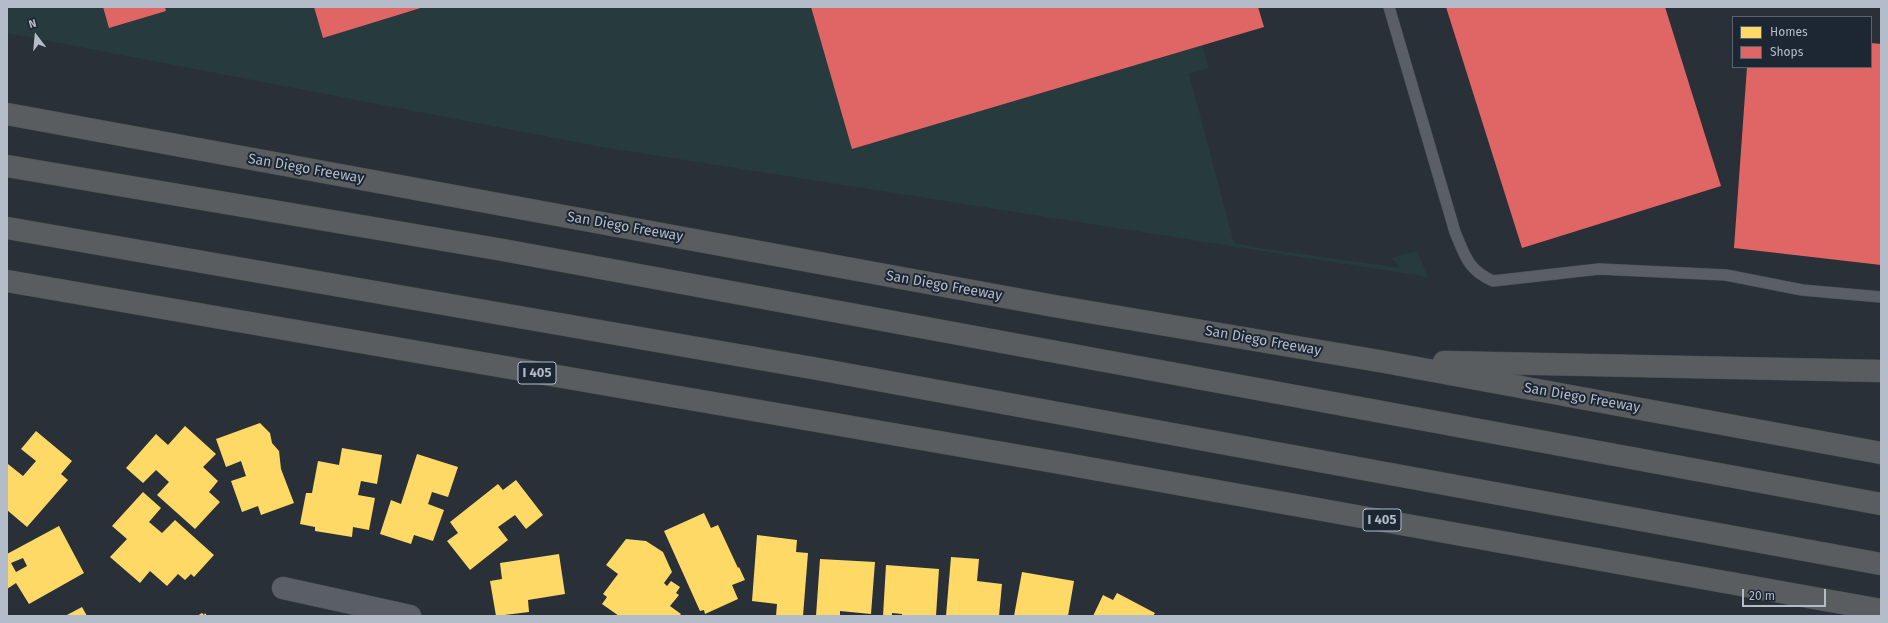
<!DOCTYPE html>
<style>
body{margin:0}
#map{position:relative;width:1888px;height:623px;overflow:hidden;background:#2a3038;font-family:"Fira Sans",sans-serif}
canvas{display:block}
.frame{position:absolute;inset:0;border:8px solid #b4bcc9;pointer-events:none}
.legend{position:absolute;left:1732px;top:16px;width:140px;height:52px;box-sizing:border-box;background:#1d2633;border:1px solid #59626f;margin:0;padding:5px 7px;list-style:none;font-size:12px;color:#b4bcc9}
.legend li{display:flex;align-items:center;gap:8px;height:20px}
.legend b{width:20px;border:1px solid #59626f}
.north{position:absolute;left:16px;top:16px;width:40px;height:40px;-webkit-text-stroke:3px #1d2633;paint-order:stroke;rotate:344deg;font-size:11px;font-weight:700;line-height:16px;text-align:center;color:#b4bcc9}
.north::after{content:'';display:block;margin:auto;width:14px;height:18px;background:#b4bcc9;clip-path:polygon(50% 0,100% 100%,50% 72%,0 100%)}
.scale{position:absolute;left:1742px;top:589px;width:84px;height:18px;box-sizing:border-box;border:2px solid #b4bcc9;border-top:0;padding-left:5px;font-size:12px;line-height:14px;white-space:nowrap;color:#b4bcc9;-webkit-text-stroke:3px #1d2633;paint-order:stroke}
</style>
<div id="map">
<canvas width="1888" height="623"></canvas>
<div class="frame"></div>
<ul class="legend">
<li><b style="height:11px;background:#ffd966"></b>Homes</li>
<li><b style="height:11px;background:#e06666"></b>Shops</li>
</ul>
<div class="north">N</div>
<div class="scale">20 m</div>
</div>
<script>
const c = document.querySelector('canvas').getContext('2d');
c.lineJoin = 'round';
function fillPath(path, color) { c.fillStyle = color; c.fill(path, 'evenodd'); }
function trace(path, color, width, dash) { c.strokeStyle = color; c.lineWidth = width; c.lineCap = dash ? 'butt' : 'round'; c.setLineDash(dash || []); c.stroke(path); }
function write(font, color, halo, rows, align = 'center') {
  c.font = font + ' "Fira Sans",sans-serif'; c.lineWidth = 4; c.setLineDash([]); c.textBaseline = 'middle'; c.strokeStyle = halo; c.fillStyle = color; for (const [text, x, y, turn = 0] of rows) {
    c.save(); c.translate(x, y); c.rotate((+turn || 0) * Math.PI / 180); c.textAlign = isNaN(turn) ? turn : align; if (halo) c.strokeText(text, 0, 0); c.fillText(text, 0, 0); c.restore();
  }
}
fillPath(new Path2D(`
 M7,7H103L166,11L165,7H314L323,37L426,7H811L1202,45L1209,68L1189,74L1234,243L1259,248L1401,268L1391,258L1417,251L1428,277L602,147L7,33Z`), '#273a3e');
fillPath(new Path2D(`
 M260,423L270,433L272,443L279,451L281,469L294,503L261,515L258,506L242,512L231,481L246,476L241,461L226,467L216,439Z
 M185,426L216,454L203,467L218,481L209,492L220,502L195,529L157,495L169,482L156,470L143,483L126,468L156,434L168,445Z
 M36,431L72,461L61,474L68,480L27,527L7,510V466L8,464L23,476L36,461L21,449Z
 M342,448L382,455L377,484L361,481L358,495L375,498L369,530L353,527L352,537L315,531V527L300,524L306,493H312L318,461L339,465Z
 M417,454L458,467L448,497L432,492L428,504L444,510L433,541L414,535L411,544L380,534L391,500L401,504Z
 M516,480L543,515L526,529L515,515L498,527L508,540L470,570L447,541L458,533L450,522L498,484L503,490Z
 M143,492L161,508L149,522L162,533L175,520L214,555L194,577L191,574L185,580L178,574L167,586L150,571L140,583L110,557L127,539L112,526Z
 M704,513L711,528L718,525L738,568L739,567L745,580L732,585L738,599L705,614L704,610L700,611L664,531Z
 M59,526L84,573L29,604L16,583L7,589V554ZM23,558L27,566L16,572L11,563Z
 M757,535L797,540L796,552L808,553L803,616H776L777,604L752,601Z
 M626,539L646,541L663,552L672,572L664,583L667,586L671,581L680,587L676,593L679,595L670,606L681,614L679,616H619L602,604L607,597L603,594L618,574L606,565Z
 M559,554L565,594L528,600L529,612L496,616L490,581L502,579L500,563Z
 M951,557L979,559L977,581L1002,584L999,616H946Z
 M820,559L875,562L871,614L840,611V616H816Z
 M886,565L939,569L936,616H902V614L892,613V616H883Z
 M1022,572L1074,581L1068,616H1014Z
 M1117,593L1155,613L1153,616H1093L1103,595L1113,600Z
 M82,607L87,616H65Z
 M202,613L204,615L205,613L207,616H197Z`), '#ffd966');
fillPath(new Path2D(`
 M103,7H165L166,11L109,28Z
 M314,7H424L323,38Z
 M811,7H1258L1264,27L852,149Z
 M1446,7H1665L1721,186L1522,248Z
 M1871,43L1881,44V265L1734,248L1747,67H1871Z`), '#e06666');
const lane = new Path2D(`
 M1389,7L1455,232C1465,256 1468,270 1493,281L1599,269L1726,275L1802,290L1881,297`);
const street = new Path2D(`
 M283,588L410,616`);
const highway = new Path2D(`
 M7,114L1054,306L1379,361L1881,453
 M7,166L503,250L1881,504
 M7,228L818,369L1881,564
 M7,281L1066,464L1881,610
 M1444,362L1881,371`);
trace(lane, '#484c53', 12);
trace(street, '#484c53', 23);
trace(highway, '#474c53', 23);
trace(lane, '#5a5e66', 11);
trace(street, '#5a5e66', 22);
trace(highway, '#5a5d60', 22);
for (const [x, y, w] of [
 [537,373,38],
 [1382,520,38]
]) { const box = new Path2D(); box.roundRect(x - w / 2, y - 11, w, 22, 3); c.fillStyle = '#1d2633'; c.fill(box); trace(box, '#b4bcc9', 1); }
write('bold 13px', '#b4bcc9', null, [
 ["I 405",537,373],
 ["I 405",1382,520]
]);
write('14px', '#b4bcc9', '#1d2633', [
 ["San Diego Freeway",306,169,10],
 ["San Diego Freeway",625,227,10],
 ["San Diego Freeway",944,286,10],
 ["San Diego Freeway",1263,341,10],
 ["San Diego Freeway",1582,398,10]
]);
</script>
